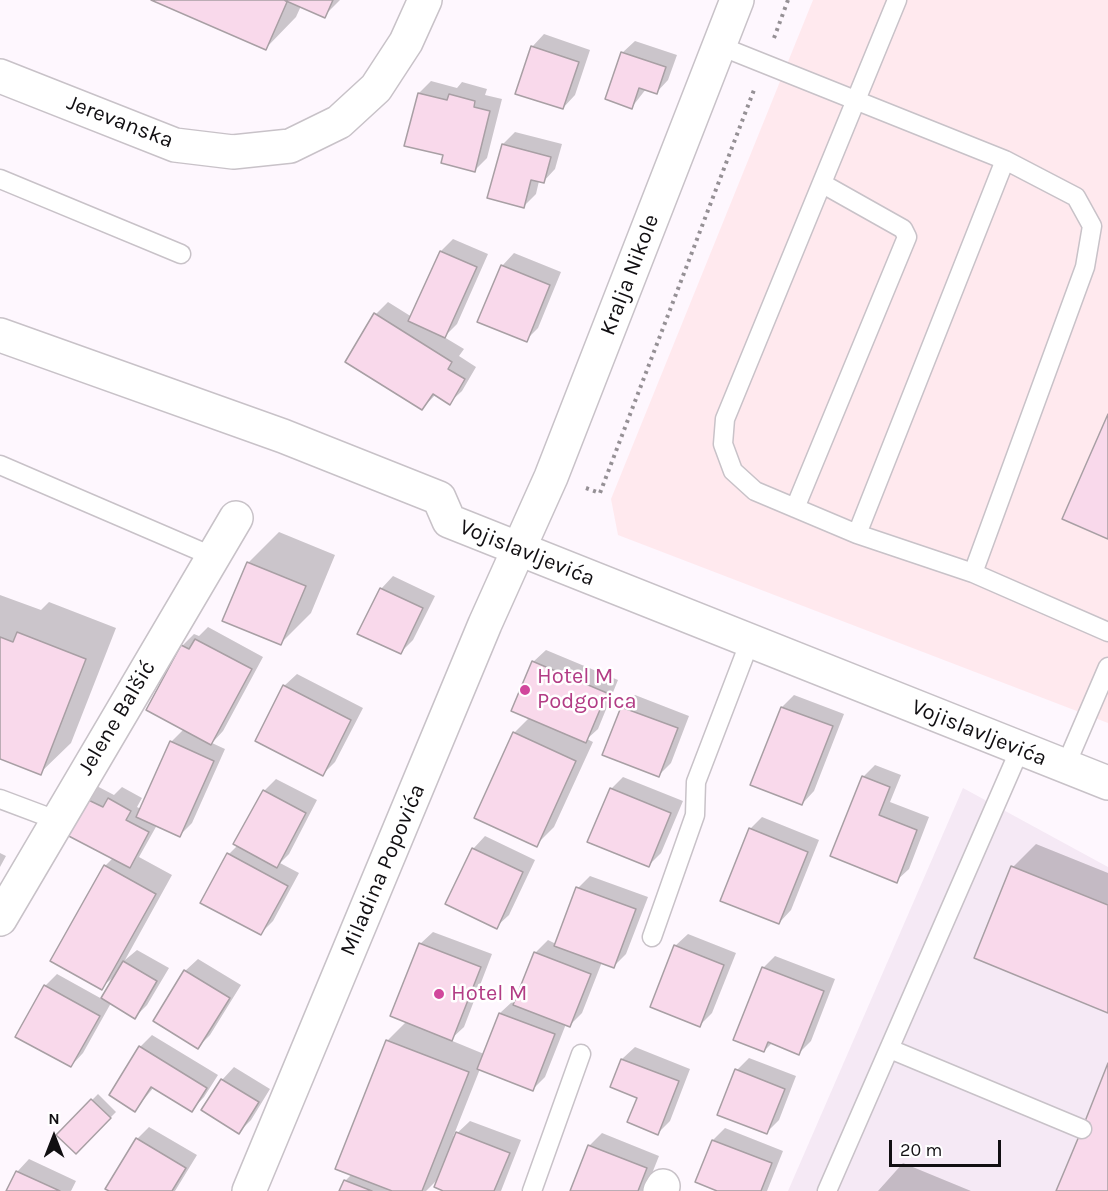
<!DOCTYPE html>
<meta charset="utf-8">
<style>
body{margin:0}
#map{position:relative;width:1108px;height:1191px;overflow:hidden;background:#fef7fe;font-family:Karla,sans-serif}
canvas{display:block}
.north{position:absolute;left:24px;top:1107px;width:60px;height:60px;-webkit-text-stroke:4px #fff;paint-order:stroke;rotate:0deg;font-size:16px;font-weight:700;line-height:24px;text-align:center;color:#110f12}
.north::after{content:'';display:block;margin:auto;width:21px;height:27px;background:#110f12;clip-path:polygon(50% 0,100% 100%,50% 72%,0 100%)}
.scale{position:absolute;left:889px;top:1140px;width:112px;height:27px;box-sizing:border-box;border:3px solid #110f12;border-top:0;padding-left:8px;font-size:18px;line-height:21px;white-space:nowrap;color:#110f12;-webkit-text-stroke:4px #fff;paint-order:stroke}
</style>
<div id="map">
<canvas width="1108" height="1191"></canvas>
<div class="north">N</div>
<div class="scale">20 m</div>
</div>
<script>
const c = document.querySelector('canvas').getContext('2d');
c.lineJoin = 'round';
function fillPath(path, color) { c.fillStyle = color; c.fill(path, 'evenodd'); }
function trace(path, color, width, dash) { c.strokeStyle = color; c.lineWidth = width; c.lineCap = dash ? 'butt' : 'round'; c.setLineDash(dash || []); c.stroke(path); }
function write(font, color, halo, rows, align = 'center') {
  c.font = font + ' Karla,sans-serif'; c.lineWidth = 5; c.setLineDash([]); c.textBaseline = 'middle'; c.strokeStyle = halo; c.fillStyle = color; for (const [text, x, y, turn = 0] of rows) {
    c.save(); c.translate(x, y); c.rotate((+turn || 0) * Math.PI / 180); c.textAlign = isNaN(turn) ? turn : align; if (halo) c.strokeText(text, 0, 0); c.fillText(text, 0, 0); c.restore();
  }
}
fillPath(new Path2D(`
 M813,0H1108V723L618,535L611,499Z`), '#ffe9ee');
fillPath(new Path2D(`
 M963,788L1108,867V1191H788Z`), '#f5e9f5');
fillPath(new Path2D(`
 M155,0H340L324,16L301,6L296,17L266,48Z
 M544,34L590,50L575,95L563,108L532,47Z
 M635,41L677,55L668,80L656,93L646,89L632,107L622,53Z
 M431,81L457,88L462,82L487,89L485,95L502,99L487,158L475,170L445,154L419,93Z
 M515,132L562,144L555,169L543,182L539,181L536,194L523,207L503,144Z
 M453,239L488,254L457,324L444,337L464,349L459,356L476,367L462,391L449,403L436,394L422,409L376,314L388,302L412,317L441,251Z
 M514,253L561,272L538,328L526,340L502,266Z
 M279,532L335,555L311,613L281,643L224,620L249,562Z
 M393,576L435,596L413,640L401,652L381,589Z
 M0,595L41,610L49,602L116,628L71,743L40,773L0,758Z
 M208,627L263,657L223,731L212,743L225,749L192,823L180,835L157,825L139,857L172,875L125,960L137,950L169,968L147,1005L135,1017L111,1003L83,1053L71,1066L45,986L57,974L102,999L118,973L101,988L105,866L113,858L63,831L93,784L114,795L122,787L142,798L137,807L141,809L171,742L184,729L182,646L194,634L199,636Z
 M546,650L618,680L598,729L587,739L593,742L554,827L536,845L514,733L530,717L533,662Z
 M297,674L363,708L335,762L323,774L284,686Z
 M635,695L689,716L671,763L659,775L604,754L622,707Z
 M794,695L844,714L814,791L802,804L782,707Z
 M875,765L901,775L890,802L929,817L909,869L896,881L863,777Z
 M623,777L683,801L661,853L649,865L611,789Z
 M276,779L317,800L289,854L280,863L299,873L273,921L260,934L202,902L229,854L238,845L264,791Z
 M762,817L819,840L791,910L779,923L750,829Z
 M485,836L535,860L509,915L496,927L473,849Z
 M1036,844L1108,873V1011L976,958L1013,867Z
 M0,853L6,856L0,867Z
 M590,876L648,897L626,954L613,967L602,962L582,1013L570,1025L566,1024L545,1077L533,1089L480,1069L453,1137L470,1121L521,1140L501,1191H447L440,1177L426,1191H341L345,1181L352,1174L387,1041L407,1021L420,944L433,932L492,954L464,1027L450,1040L484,1054L500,1013L513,1001L516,1002L536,952L548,940L556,944L578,888Z
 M688,934L736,953L712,1013L700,1025L675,946Z
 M775,956L835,979L811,1041L799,1053L772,1043L764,1051L763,968Z
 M198,959L241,985L210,1035L198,1047L185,971Z
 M152,1035L218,1075L204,1097L192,1110L154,1087L135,1110L140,1047Z
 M635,1047L690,1069L670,1121L658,1133L639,1097L612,1086L622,1059Z
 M749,1058L796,1076L779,1120L767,1132L737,1070Z
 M234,1067L270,1089L251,1120L239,1132L222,1080Z
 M98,1094L116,1112L76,1152L58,1135Z
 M149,1127L197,1155L175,1191H112L137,1139Z
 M725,1128L783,1151L767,1191H721L697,1182L713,1140Z
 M602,1133L659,1156L645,1191H572L590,1145Z
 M29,1159L76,1181L71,1191H8L17,1172Z
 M903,1163L971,1191H878Z`), '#0003');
const building = new Path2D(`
 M151,0H284L287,2L266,50Z
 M284,0H333L325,18Z
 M531,46L579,62L563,109L515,94Z
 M621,52L666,67L657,94L639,88L632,109L605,99Z
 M418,93L447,100L449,94L475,101L474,107L490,111L475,172L441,163L443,155L404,146Z
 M502,144L551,157L544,183L531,180L524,208L487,198Z
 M440,251L477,267L445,338L408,321Z
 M501,265L550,285L527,342L477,322Z
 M374,313L452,362L448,369L465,379L450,405L433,394L422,410L345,362Z
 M1108,414V539L1062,519Z
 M247,562L306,586L281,645L222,621Z
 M380,588L423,608L401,654L357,634Z
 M17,632L86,659L41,775L0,759V637L13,642Z
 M195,639L252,669L211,745L146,710L181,645L189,649Z
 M532,661L607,693L586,743L511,711Z
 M283,685L351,720L323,776L255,741Z
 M621,707L678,728L659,777L602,755Z
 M781,707L833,726L802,805L750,785Z
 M513,732L576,761L537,847L474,818Z
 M170,741L214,761L180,837L136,817Z
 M862,776L890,787L879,815L917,830L897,883L830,856Z
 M610,788L671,813L649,867L587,842Z
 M263,790L306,813L277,868L233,844Z
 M80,796L103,807L108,798L131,811L126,820L149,832L130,868L61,832Z
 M749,828L808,852L779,924L720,901Z
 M472,848L523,872L497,929L445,904Z
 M227,853L288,886L261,935L200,903Z
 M104,865L156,894L102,990L50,961Z
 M1011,866L1108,905V1013L974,958Z
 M576,887L636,909L614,968L554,946Z
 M419,943L481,967L452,1041L390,1016Z
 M674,945L724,965L700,1027L650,1007Z
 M534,952L591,974L570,1027L513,1005Z
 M123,961L157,981L135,1019L101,998Z
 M762,967L824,991L799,1055L768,1042L764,1052L733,1040Z
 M184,970L230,998L198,1049L153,1021Z
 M44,985L100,1016L71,1067L15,1037Z
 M499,1013L555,1034L533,1091L477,1069Z
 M386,1040L469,1072L422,1191H392L335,1169Z
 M139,1046L207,1088L192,1112L151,1087L135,1112L109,1095Z
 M621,1059L679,1081L658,1135L627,1122L637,1098L610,1087Z
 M1108,1063V1191H1056L1082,1129Z
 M735,1069L785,1089L767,1134L717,1115Z
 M221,1079L259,1102L239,1134L201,1110Z
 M91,1099L111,1118L76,1154L56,1135Z
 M456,1132L510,1153L494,1191H443L434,1187Z
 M136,1138L186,1168L172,1191H109L105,1189Z
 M712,1140L772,1163L761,1191H717L695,1182Z
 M588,1145L647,1168L638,1191H570Z
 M16,1171L60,1191H6Z
 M344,1180L372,1191H339Z`);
fillPath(building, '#f9d9eb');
trace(building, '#a89fa4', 1.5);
const lane = new Path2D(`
 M897,0L725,419L723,444L733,471L755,491L857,534L973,573L1108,632
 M720,46L1005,160L1076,197L1092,226L1085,267L973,573
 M0,179L181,254
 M0,465L214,557
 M795,508L907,237L903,229L823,184
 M857,534L1005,160
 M1065,767L1108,667
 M0,799L56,820
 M652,937L695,815L696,782L750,641
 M890,1049L1082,1129
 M532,1191L581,1054
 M827,1191L1020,749`);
const street = new Path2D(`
 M0,76L175,145L233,152L290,146L339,122L376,88L406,42L425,0
 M0,919L236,518
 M249,1191L485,624L551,477L737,0
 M660,1191L663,1186`);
const primary = new Path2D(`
 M0,335L283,436L439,498L449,521L1108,783`);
trace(lane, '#c8c2c8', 21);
trace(street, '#c8c2c8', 36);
trace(primary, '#c8c2c8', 36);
trace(new Path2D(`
 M774,38L788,0
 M586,488L600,493L754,90`), '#959095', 4, [3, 4.5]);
trace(lane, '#fff', 18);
trace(street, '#fff', 33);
trace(primary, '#fff', 33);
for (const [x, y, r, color] of [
 [525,690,6,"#d1479c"],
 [439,994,6,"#d1479c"]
]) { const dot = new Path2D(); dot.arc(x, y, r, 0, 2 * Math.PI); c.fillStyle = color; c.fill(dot); trace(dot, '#fff', 2); }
write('22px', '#110f12', '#fff', [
 ["Jerevanska",120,122,21],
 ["Kralja Nikole",630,275,-69],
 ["Vojislavljevića",527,553,22],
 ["Jelene Balšić",117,718,-59],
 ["Vojislavljevića",979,733,22],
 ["Miladina Popovića",383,870,-67]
]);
write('22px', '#b23c85', '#fff', [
 ["Hotel M",537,677],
 ["Podgorica",537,702],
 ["Hotel M",451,994]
], 'left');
</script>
